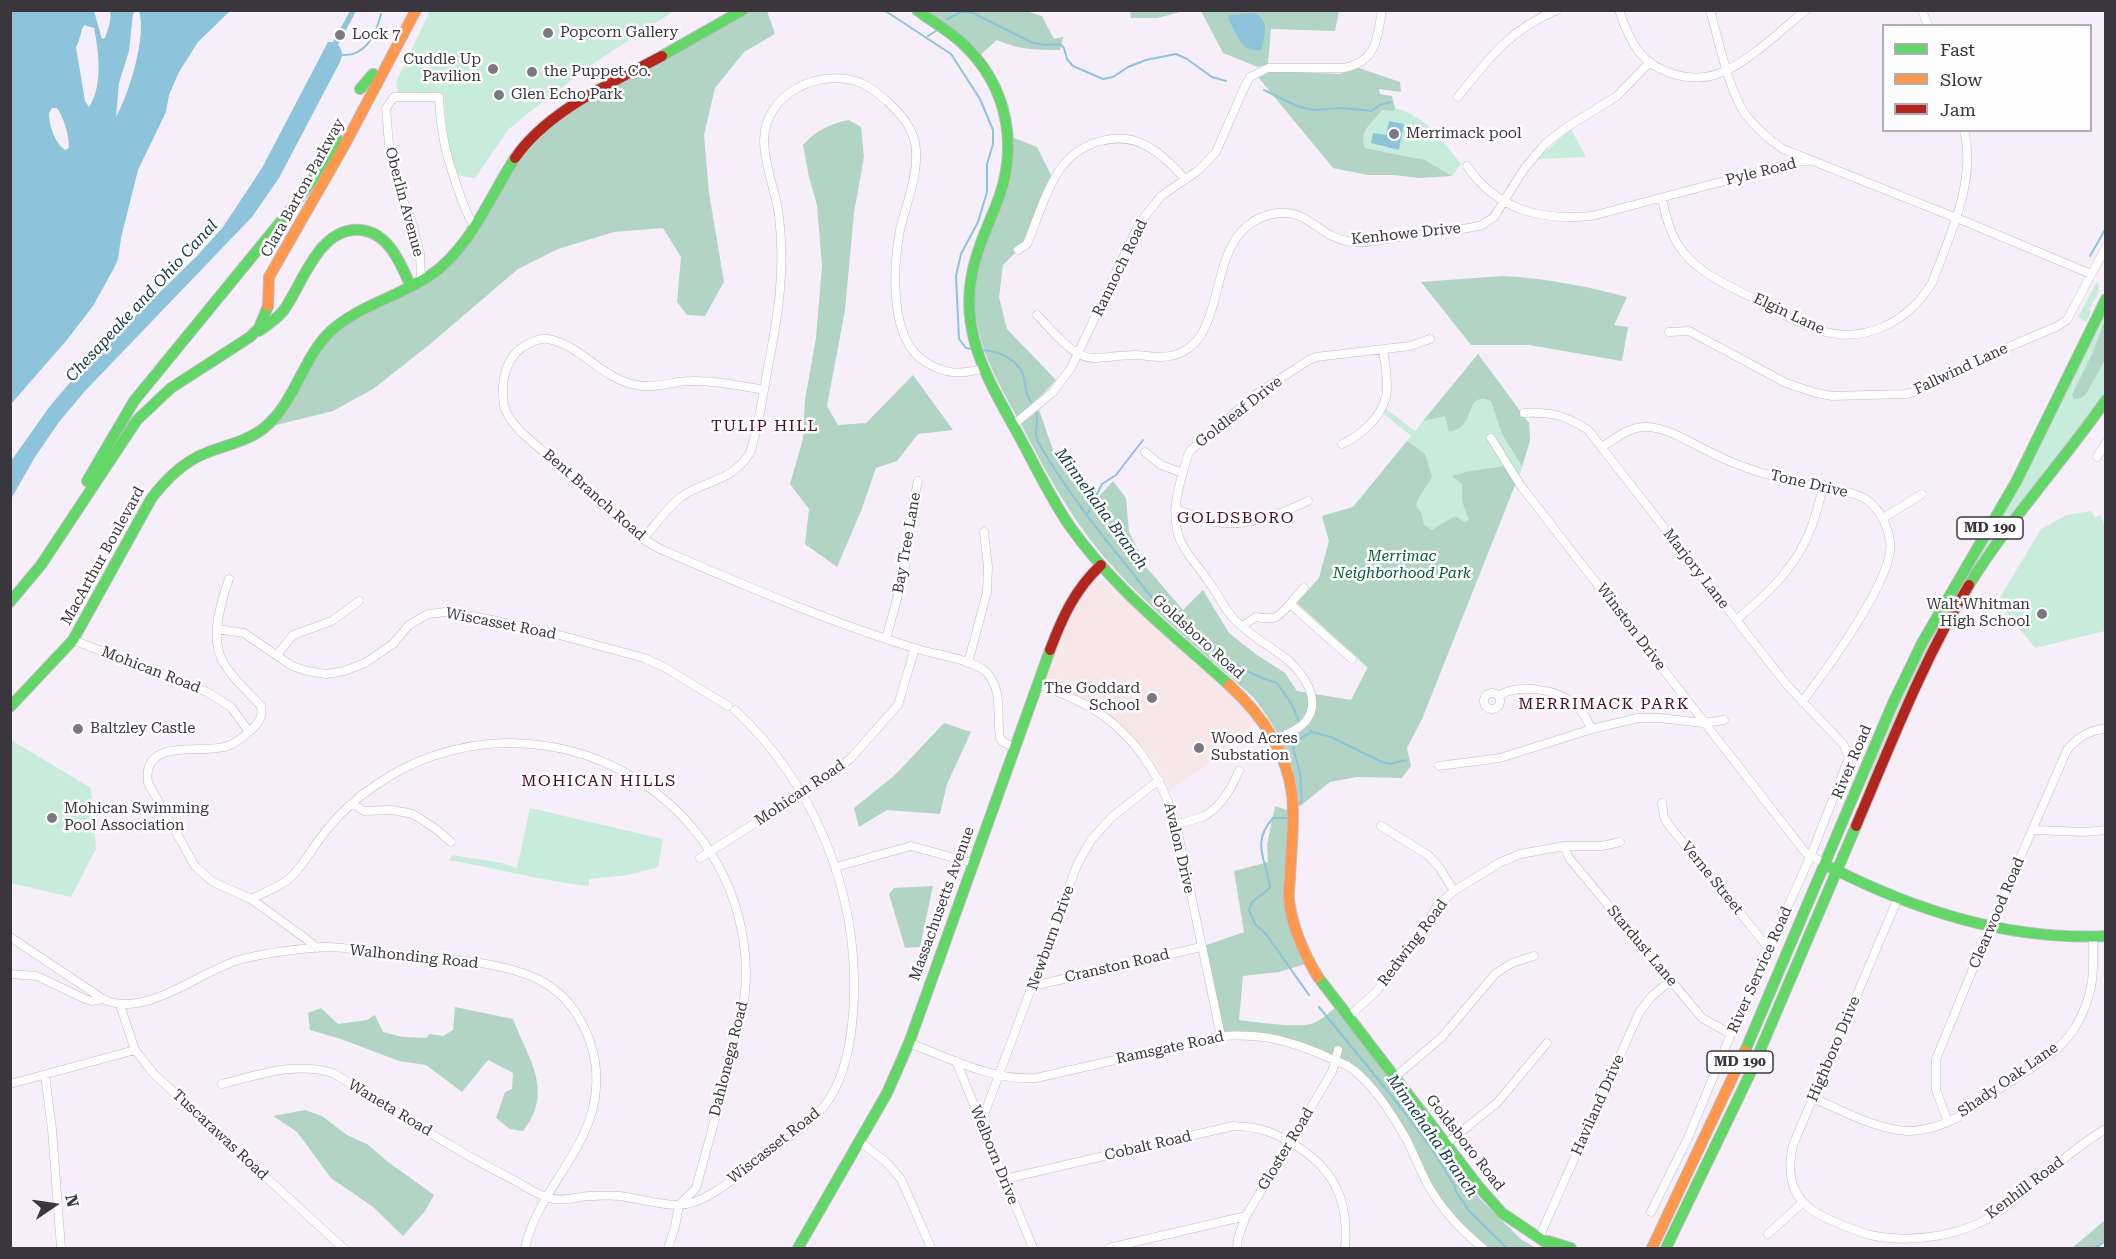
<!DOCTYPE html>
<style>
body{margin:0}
#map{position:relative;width:2116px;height:1259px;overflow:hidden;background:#f6effa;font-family:"Roboto Serif",serif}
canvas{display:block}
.frame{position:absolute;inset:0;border:12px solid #3b363e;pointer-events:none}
.legend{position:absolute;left:1882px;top:24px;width:210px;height:108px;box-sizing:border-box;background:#fdfdfd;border:2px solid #afadb1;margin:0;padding:8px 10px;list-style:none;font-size:18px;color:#3b363e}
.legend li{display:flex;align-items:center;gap:12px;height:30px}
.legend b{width:30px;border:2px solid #afadb1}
.north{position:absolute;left:24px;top:1175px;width:60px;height:60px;-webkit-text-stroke:4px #fdfdfd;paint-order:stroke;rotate:77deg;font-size:16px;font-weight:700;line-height:24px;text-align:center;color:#3b363e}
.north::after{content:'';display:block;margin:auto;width:21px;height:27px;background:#3b363e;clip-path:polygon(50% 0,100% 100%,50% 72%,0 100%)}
</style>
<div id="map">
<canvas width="2116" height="1259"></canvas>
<div class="frame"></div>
<ul class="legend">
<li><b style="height:8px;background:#63d668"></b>Fast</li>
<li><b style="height:8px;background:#ff974d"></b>Slow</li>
<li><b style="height:8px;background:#b3261e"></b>Jam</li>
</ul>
<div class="north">N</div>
</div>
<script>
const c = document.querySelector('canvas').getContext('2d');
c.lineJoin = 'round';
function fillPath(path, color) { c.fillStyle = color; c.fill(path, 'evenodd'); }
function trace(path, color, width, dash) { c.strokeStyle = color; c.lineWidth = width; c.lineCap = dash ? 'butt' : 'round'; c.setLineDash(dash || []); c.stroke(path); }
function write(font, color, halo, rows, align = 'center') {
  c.font = font + ' "Roboto Serif",serif'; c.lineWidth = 5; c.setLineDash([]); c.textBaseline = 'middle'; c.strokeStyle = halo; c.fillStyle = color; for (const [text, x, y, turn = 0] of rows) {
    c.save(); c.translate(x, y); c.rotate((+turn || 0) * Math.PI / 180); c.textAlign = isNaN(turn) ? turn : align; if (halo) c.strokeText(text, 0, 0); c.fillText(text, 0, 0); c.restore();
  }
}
fillPath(new Path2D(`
 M1102,579L1243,706L1255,724L1200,770L1169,790L1158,766L1142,746L1127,731L1108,716L1079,697L1050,684L1044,679L1071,613L1090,584Z`), '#f8e7e8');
fillPath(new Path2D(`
 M430,11H674L597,61L527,114L508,130L475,178L456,175L445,131L444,94L399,92L396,86L397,80Z
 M1395,108C1426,117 1442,139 1461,164L1452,176L1425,160L1365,148C1360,130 1371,123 1382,110H1394Z
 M1571,129L1586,157L1537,159Z
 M2097,282L2099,286L2098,294L2089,310L2091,312L2086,322L2078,317Z
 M2105,311V391L2079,432L1988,549L1857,810L1873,765L1916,665L2020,486Z
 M1478,354L1529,423L1530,441L1521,471L1422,719L1297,603L1319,578L1329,541L1322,516L1353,507L1411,436L1383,413L1385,408L1415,431Z
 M2091,511L2095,517L2101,515L2105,528V631L2035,648L2001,606L1999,599L2041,529L2067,515Z
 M11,740L91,788L96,849L71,897L11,883Z
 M530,808L663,839L658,867L628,875L589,879V886C542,881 496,868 449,860L452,855L502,863L517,868Z`), '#c8ecdb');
fillPath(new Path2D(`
 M743,11H767L775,34L744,52L715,88L704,135L709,193L724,282L705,316L687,315L677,302L681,257L663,228L614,232L558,249L518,269L429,345L373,389L333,411L264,428L329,332L441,268L544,124Z
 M926,11H1026L1042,16L1054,39L1063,37L1060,50C1037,50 1019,50 997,40L980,55Z
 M1130,11L1132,10L1184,11L1157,18H1131Z
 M1201,11H1339L1335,31L1271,29L1268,64L1258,67L1223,53Z
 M1359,68L1400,82L1401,92L1379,89L1380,94L1392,96L1395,108L1394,111L1382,110C1372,124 1359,129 1365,148L1425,160L1452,176L1419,178L1394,175H1368L1333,168L1258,77L1270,71L1340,74Z
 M849,120L861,127L864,157L854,213L845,310L827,406L838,425L866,423L913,375L953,430L918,434L897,461L876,468L861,511L837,567L805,544L809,509L790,484L803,439L805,400L816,338L822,266L817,205L809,177L803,145C817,130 829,124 849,120Z
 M1014,138L1037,147L1054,181L1027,244L1018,250L1003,265L999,297L1007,329L1056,380L1042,395L1017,417C985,359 961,314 984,248C991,228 1002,209 1008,188C1013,172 1014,155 1014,138Z
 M1502,276C1545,278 1585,286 1627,297L1614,325L1628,327L1622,361L1529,345H1471L1421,282Z
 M2105,320V360L2086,394L2081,398L2074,399L2072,395L2093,352Z
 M1478,354L1529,423L1530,441L1522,466L1502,434L1491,401C1468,392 1473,416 1462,426C1459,429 1454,430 1449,432L1445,416L1423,421Z
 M1039,410L1056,458L1091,505L1113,481L1126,498L1129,532L1147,568L1183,610L1203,590L1229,633L1257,655L1285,673L1297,691L1351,700L1368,667L1297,603L1319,578L1329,541L1322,516L1353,507L1407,441L1425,454L1432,477C1426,487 1419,495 1416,506L1421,512L1424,525L1432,530L1455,516L1464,522L1469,520L1462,501V484L1452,476L1470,471L1505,466L1516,482L1422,719L1407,748L1411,766L1402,778L1357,777L1330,782L1299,807C1297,765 1279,730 1253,697C1201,650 1145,606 1100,552C1068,513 1044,469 1021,424Z
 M944,723L971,732L947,784L940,814L887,810L859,827L854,808L895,775Z
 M1275,806L1293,812L1289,876L1309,963L1279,972L1243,976L1239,1020C1256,1022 1294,1028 1311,1024C1321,1021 1330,1012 1338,1005L1479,1198L1522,1240L1536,1248H1483L1453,1220L1387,1108L1352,1069L1300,1045L1221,1036L1201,947L1244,932L1234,871L1268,862L1267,845Z
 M933,886L920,947L905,948L889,894L894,888Z
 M455,1007L513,1019C528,1059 555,1091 523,1131L510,1129L496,1118L505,1092L512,1089L513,1073L488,1060L462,1092L426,1065L399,1061L341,1039L310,1030L308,1013L321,1008L338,1024L367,1020L375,1015L383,1032L403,1037L426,1038L430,1034L443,1036L453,1030Z
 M305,1110L322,1116L347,1135L367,1144L388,1162L434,1195L425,1211L403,1236L373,1207L331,1178L297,1132L273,1116Z
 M2105,1220V1242L2098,1248H2072Z`), '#b1d4c4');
fillPath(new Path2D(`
 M11,10L94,11L102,39L105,38C108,29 112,20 110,11H136L133,14L129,51L119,83L116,117C129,94 147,36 139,11H230L198,42L179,72L169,95L166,112L138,170L121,238L118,259L113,270L93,306L66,341L11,404ZM84,25L94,28C99,52 103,86 89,107L85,101L76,47C81,39 80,32 84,25ZM52,108H57C64,118 69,135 69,148L65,150C55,143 49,125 49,113Z
 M350,11H356L338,45C343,51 343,54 340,62L279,178L252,217L85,391L59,422L35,457L11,499V461L50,406L85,365L197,256L223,227L262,168L328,42H333Z
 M1254,13C1270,19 1265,37 1261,50C1241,53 1237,34 1228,19L1229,15Z
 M1389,121L1404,124L1399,150L1371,143L1373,133L1386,135Z`), '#8dc4db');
trace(new Path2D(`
 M884,10L951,54L980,99L993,130V144L987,164V192L978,222L961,254L956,276L959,339L966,348L973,349
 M947,19L961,12H971L1033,43L1045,45L1060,44L1064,48L1067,59L1073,66L1103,79L1113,77L1128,67L1146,60L1176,54L1187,59L1212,77L1226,81
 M928,36L936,31
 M343,55C366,56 376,34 381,14
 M1264,90L1297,106L1313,110L1342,108L1371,111L1380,105L1391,102
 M2090,256L2106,228
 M982,350C997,351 1012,357 1021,370C1026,377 1024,388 1028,396C1030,403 1037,410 1037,417C1038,431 1032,432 1041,447C1065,487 1093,525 1123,561C1139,580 1152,601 1170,617C1198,642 1242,673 1277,683L1291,703L1299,721
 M1087,515L1102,484L1116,475L1143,440
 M1312,732L1331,737L1382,762L1390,764L1406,760
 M1299,803L1302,801L1300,773L1293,748L1297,740L1312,732L1310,730
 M1286,818H1273C1250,844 1267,860 1270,888L1252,902L1249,910L1255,924L1266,934L1309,995
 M1319,1007L1403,1110L1431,1148L1455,1186V1190L1470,1212L1507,1248
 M2094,1248L2106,1241`), '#8dc4db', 2);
const street = new Path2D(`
 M1619,10C1624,25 1630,40 1639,52C1657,74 1693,84 1720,73C1748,63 1782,29 1806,10
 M1710,10C1719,41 1728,88 1745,114C1756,128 1768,139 1783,149L1969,223L2091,274
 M1922,10L1928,26
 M1458,97C1489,58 1509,30 1557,10
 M1467,166C1497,210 1541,221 1592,216L1796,162L1809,161
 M1662,198C1666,218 1671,237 1684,253C1701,274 1729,286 1753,298C1774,309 1796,323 1819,330C1864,345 1908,322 1932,283C1949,237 1977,181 1964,130
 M1018,250L1027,244C1037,220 1046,189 1061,168C1079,142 1119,130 1147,146C1163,155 1174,167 1185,179
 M421,281L420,254L411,219L399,191L389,145L386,108L394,97H439C441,135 446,156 459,192C463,204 467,215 474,226
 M1037,315C1051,329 1073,358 1093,358C1106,358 1120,355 1134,355C1146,355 1158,359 1170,356C1236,343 1198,231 1272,214C1306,206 1317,235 1346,241C1363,245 1383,239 1400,237C1427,233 1456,232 1482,225L1494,217L1524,169L1545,144L1567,127L1617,96L1650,62
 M1669,332L1689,331L1786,383L1816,393L1832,396L1905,394L1919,391L1992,354L2058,326L2067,320L2106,247
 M764,390C740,386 715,380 691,381C673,381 655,389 637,385C603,380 581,345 548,339C541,338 536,340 530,343C506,353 500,381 504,405C506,415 514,424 521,432L643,539L660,549C746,586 831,623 921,650C938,655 974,660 986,672C1004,690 996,715 1000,738L1002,741L1014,748
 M1524,413C1552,412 1565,415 1588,430L1787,685L1844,745L1849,758L1811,855L1731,1034L1688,1138L1651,1212
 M1013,425L1053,392L1071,368L1139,224L1161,196L1199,170L1216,152L1244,88L1250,77L1268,68H1344C1377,61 1377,39 1382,10
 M1491,438L1521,486L1805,852L1825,864
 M1342,444C1361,435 1380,419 1386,397C1389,383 1385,364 1383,350
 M1602,447C1616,438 1630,426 1647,427C1669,428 1687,441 1706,450C1719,457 1733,463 1747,468C1770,476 1794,482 1817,487C1832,490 1848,490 1862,497C1878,505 1887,524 1890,541C1897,575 1824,673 1802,702
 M1145,452L1161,465L1183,473
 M2097,457L2106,443
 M1175,509C1186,512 1196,517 1206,520C1240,530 1277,516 1308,501
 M1883,518L1922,494
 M643,539C655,526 667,508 681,497C708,478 728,485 750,453C758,429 762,402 766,378C777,321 786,275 779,216C776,191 764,166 764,140C765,93 820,67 861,83C877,90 902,113 910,129C926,157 907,200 900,230C893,267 889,338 924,361C945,375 962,375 984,368
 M229,579C221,601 210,636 222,660C231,677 248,692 261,706C263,717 259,723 251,730C244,736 237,743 228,746C203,755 141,736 148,783L195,866L213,882L251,899L305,938L317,948
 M1290,604L1304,588
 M1736,620C1767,594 1797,567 1811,528C1816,516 1819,502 1823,488
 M1242,626L1256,617C1275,620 1277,619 1290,604L1352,659
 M217,629L244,633L292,666L307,671L326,674L344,671L365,663L393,644L409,625L428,614L445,612L478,617L552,633L644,658L664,667L728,706
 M886,639L904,573L913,504L918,481
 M73,640L207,692L231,707L249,732
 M277,655L293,635L332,621L359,601
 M968,663L987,592L988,567L984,532
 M1039,684C1053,690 1068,696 1082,703C1130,727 1161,774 1176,824L1221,1036
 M1484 701a8 8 0 1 1 16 0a8 8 0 1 1-16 0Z
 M1498,696C1519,683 1558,689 1576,705C1583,711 1587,721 1592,729
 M1273,740C1283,736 1294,732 1302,725C1322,707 1309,681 1293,665C1277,649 1252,638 1235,620C1224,609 1218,594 1209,582C1200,568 1187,556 1180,540C1169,512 1180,482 1188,455L1191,450L1258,393L1309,360L1316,357L1410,346L1430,339
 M1439,766L1500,758L1592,729L1638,718H1659L1703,723L1724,720
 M1662,803L1664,817L1668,824L1770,950
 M353,804L364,811L392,810L413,814L436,829L451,842
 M1176,824C1185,822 1195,820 1204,816C1220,808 1232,787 1239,771
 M1381,826L1428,855L1439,867L1454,891
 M2033,830L2085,832L2106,830
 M1564,846L1569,858L1702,1018L1731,1034
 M700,858L801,794L850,759L898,705L915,648
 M836,867L911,846L973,863
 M1898,898L1793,1145C1785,1180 1794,1204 1828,1219C1842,1225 1856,1231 1870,1235C1912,1244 1966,1236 2001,1210C2037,1184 2068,1151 2106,1129
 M251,899C265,892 283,886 294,874C307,860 316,842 329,827C354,796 395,769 433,756C583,705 743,811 746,972C746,1010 735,1043 726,1079C716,1115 706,1151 696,1188L679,1205L675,1227L668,1248
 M10,937L103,999C146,1020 200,970 242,959C267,953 296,949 323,947C341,946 362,951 381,953C429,958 504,959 545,983C580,1004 599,1049 596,1088C593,1148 537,1191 525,1248
 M10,974L37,976L85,999L92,1001L103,999
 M1033,986L1201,947
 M120,1005L135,1050L154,1074L343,1248
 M1348,1017L1377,991L1403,954L1423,932L1437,906L1454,891L1499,863L1520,854L1564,846H1602L1620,842
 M909,1043C949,1058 993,1081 1036,1078L1221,1036C1262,1034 1285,1039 1323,1055C1331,1059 1340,1062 1348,1066C1371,1081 1392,1114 1405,1137C1414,1153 1420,1171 1429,1187C1443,1211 1462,1231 1483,1248
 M956,1061L1033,1248
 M45,1075L52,1129L61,1248
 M1395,1077L1442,1037L1495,974L1512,963L1534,956
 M10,1084L135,1050
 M222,1084C259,1075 295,1061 333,1073C393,1109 451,1149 514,1180C525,1186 537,1195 549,1198C563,1202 575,1197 589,1196C598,1196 609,1195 619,1196C638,1198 658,1205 678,1205C707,1205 744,1170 767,1153C792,1135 821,1118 835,1089C849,1061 853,1027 854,996C857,889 814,784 735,710
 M1813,1098C1842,1110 1876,1130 1908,1131C1921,1131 1936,1127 1948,1122C1965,1115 1980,1102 1995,1092C2022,1073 2059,1055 2076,1026C2094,995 2094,972 2093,937
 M1948,1122L1936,1090V1059L1990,927L2067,750C2078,737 2088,731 2106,728
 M981,1123L1077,865L1091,840L1112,817L1159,780
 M860,1142L885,1161L901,1179L931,1248
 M1446,1144L1497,1103L1547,1043
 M1005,1179L1233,1126C1260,1127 1275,1132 1298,1147C1336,1171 1349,1204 1345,1248
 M1768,1234L1802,1203
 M1539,1238L1639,1013L1651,997L1670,981
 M1109,1248L1246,1216
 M1237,1248L1238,1238L1246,1216L1332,1072L1338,1050`);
const fast = new Path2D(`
 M917,10C931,21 948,30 961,42C1009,86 1020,149 995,208C976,253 961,289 974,339C983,375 1003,406 1020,438C1036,467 1050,497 1069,525C1113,588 1173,634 1229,685
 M662,56L743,10
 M360,89L373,74
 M259,331C268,325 277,319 284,310C303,283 319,226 361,230C389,233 401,264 411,287
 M87,481L134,401L291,209L311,182L337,139
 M1969,585C2009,520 2062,463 2106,400
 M10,602L41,565L137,420L171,388L250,337L259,328L268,306
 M10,707L73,640L151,499C166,479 183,462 206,453C226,445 248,441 264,428C296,402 302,358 331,331C358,306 400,296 431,275C471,247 489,198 515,158
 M1830,867C1916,911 2009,941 2106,936
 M1318,977L1479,1187L1502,1213L1554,1248
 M1745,1051L1893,703L1922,643L2016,482L2106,299
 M1548,1241L1571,1248
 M798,1248L887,1093L909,1043L1050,650
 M1666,1248L1749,1076L1856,826`);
const slow = new Path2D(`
 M268,306L269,277L344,146L416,10
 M1229,685C1261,714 1286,751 1292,794C1295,821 1291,850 1290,877C1290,884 1288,892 1289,900C1291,924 1305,956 1318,977
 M1652,1248L1745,1051`);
const jam = new Path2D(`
 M515,158C548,110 612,83 662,56
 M1050,650C1062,618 1075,589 1101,565
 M1856,826C1891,744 1923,660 1969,585`);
trace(street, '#c1bcc4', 9);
trace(fast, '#c1bcc4', 12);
trace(slow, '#c1bcc4', 12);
trace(jam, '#c1bcc4', 12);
trace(street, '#fefdfe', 8);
trace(fast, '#63d668', 10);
trace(slow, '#ff974d', 10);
trace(jam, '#b3261e', 10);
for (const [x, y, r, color] of [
 [548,33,6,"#7c7780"],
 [340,35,6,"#7c7780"],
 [493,69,6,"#7c7780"],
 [532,72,6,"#7c7780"],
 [499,95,6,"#7c7780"],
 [1394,134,6,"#7c7780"],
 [2042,614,6,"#7c7780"],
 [1152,698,6,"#7c7780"],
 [78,729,6,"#7c7780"],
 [1199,748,6,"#7c7780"],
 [52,818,6,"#7c7780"]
]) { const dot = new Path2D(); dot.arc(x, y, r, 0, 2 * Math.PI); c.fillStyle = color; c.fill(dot); trace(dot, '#fdfdfd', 2); }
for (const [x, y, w] of [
 [1990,528,66],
 [1740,1062,66]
]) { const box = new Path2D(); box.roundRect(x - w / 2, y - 11, w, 22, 4.5); c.fillStyle = '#fdfdfd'; c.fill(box); trace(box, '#3b363e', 1.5); }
write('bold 14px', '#3b363e', null, [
 ["MD 190",1990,528],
 ["MD 190",1740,1062]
]);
write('15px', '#3b363e', '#fdfdfd', [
 ["Popcorn Gallery",560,33],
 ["Lock 7",352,35],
 ["Cuddle Up",481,60,"right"],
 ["Pavilion",481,77,"right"],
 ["the Puppet Co.",544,72],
 ["Glen Echo Park",511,95],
 ["Merrimack pool",1406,134],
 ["Walt Whitman",2030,605,"right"],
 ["High School",2030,622,"right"],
 ["The Goddard",1140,689,"right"],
 ["School",1140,706,"right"],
 ["Baltzley Castle",90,729],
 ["Wood Acres",1211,739],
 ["Substation",1211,756],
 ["Mohican Swimming",64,809],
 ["Pool Association",64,826]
], 'left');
write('15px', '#3b363e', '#fdfdfd', [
 ["Pyle Road",1761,172,-14],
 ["Clara Barton Parkway",303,188,-61],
 ["Oberlin Avenue",404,202,75],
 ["Kenhowe Drive",1406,234,-6],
 ["Rannoch Road",1120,268,-64],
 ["Elgin Lane",1789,314,25],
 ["Fallwind Lane",1961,369,-25],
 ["Goldleaf Drive",1239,412,-38],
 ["Tone Drive",1809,484,13],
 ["Bent Branch Road",594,495,41],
 ["Bay Tree Lane",907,543,-80],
 ["MacArthur Boulevard",103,556,-61],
 ["Marjory Lane",1696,569,52],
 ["Wiscasset Road",501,624,11],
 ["Winston Drive",1631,627,53],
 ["Goldsboro Road",1198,637,42],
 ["Mohican Road",151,670,21],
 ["River Road",1852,762,-67],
 ["Mohican Road",800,793,-34],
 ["Avalon Drive",1179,848,77],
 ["Verne Street",1712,878,51],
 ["Massachusetts Avenue",942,904,-70],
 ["Clearwood Road",1997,913,-67],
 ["Newburn Drive",1051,938,-70],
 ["Redwing Road",1413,943,-53],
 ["Stardust Lane",1642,946,50],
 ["Walhonding Road",414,957,6],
 ["Cranston Road",1117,966,-13],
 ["River Service Road",1760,970,-66],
 ["Ramsgate Road",1170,1048,-12],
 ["Highboro Drive",1834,1049,-67],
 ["Dahlonega Road",729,1059,-76],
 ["Shady Oak Lane",2008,1080,-35],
 ["Haviland Drive",1598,1105,-66],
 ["Waneta Road",390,1108,31],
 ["Tuscarawas Road",220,1135,43],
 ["Goldsboro Road",1465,1143,52],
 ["Wiscasset Road",774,1146,-38],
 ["Cobalt Road",1148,1146,-13],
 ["Gloster Road",1286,1149,-59],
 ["Welborn Drive",994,1155,68],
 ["Kenhill Road",2025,1188,-37]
]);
write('italic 15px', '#005b38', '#fdfdfd', [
 ["Merrimac",1402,557],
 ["Neighborhood Park",1402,574]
]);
write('italic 16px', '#133946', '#fdfdfd', [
 ["Chesapeake and Ohio Canal",142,301,-47],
 ["Minnehaha Branch",1101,509,54],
 ["Minnehaha Branch",1432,1136,55]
]);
c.letterSpacing = '1.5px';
write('16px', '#500c24', '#fdfdfd', [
 ["TULIP HILL",765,426],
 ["GOLDSBORO",1236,518],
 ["MERRIMACK PARK",1604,704],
 ["MOHICAN HILLS",599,781]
]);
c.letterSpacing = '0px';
</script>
